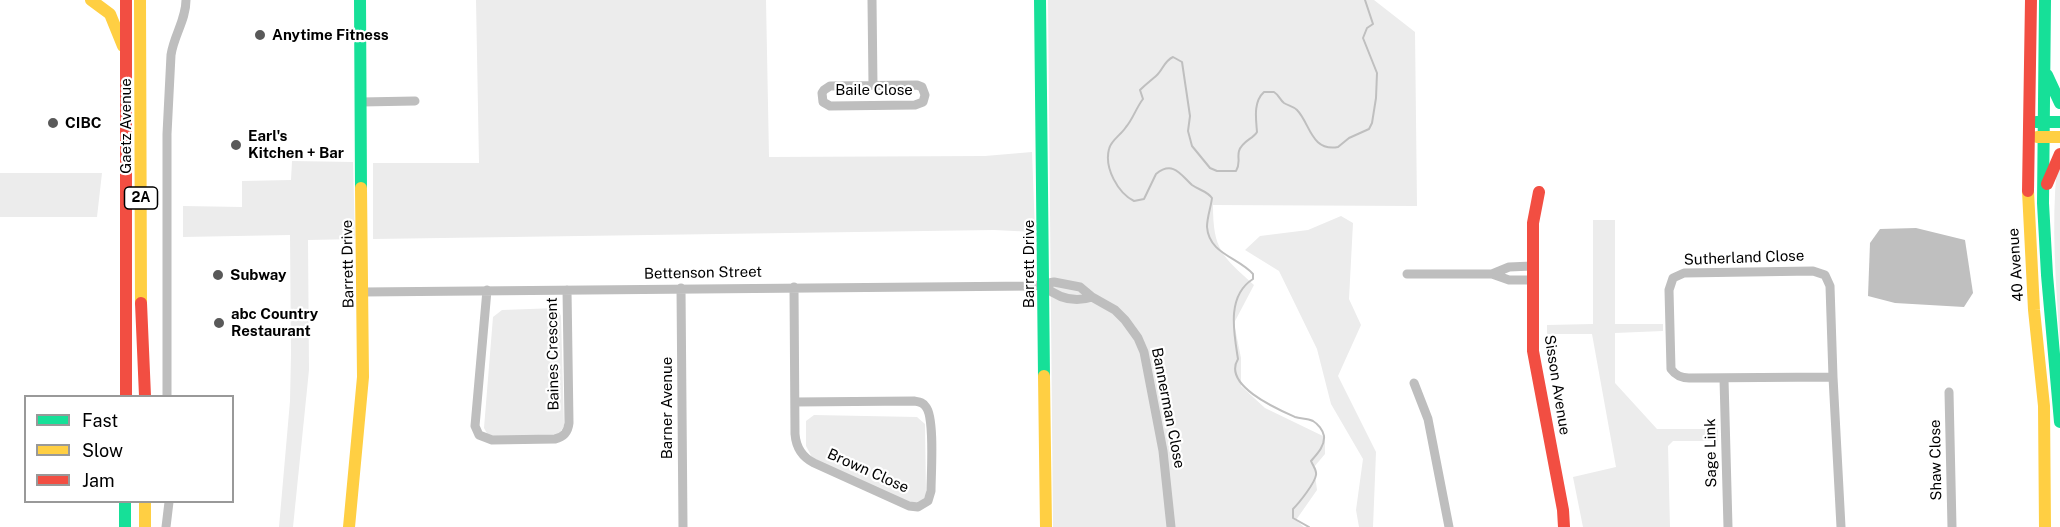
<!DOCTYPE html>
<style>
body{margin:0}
#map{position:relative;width:2060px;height:527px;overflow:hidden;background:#fff;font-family:"Public Sans",sans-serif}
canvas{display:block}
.legend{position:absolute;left:24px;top:395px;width:210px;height:108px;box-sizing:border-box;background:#fff;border:2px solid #999;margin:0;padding:8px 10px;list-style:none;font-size:18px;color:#000}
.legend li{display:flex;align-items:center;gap:12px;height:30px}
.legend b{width:30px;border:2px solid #999}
</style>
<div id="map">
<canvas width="2060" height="527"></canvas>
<ul class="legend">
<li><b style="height:8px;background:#16e098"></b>Fast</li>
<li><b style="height:8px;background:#ffcf43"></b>Slow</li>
<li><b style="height:8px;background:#f24e42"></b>Jam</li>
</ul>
</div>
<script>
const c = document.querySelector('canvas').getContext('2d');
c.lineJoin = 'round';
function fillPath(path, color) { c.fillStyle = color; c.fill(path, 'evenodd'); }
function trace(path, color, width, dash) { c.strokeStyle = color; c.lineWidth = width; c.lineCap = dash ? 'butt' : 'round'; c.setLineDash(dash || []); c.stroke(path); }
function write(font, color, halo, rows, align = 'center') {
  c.font = font + ' "Public Sans",sans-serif'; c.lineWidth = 4.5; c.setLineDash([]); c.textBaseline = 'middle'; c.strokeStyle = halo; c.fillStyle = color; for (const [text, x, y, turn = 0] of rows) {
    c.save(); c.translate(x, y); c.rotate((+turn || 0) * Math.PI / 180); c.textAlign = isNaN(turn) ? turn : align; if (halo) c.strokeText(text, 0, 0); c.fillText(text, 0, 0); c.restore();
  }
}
fillPath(new Path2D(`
 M476,0H766L769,157L985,156L1032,152L1035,232L994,230L373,239V163H479Z
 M1048,0H1374L1415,32L1417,206L1213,205C1213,250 1222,256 1254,285L1234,323L1241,358V386L1265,408L1325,437V454L1314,467L1317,490L1296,520L1304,527H1053Z
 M292,161L353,162L355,239L308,240L309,370L293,527H279L290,401L291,354L290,235L183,237V206L242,207V181L291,180Z
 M2060,164V343C2056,285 2051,226 2057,167Z
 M0,173H102L97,217H0Z
 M1341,216L1353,223L1349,299L1361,325L1338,376L1376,452L1373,527H1359L1356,510L1363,459L1331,404L1317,349L1279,271L1245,250L1260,236L1308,230Z
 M1593,220H1615V324H1663V331L1615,333V383L1657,429H1718V441H1673L1668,446L1670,527H1583L1573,477L1616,467L1592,334H1547V325L1593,324Z
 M557,308L561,316L564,426L557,437L490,439L484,428L493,317L502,310Z
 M814,415L917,417L925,424L926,494L920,505L912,507L815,463L806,446V421Z`), '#ececec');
fillPath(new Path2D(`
 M1916,228L1965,240L1973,293L1964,307L1895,303L1868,296L1870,243L1880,229Z`), '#bfbfbf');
trace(new Path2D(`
 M1309,527L1293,518V509C1299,503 1315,483 1316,475C1317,470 1313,466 1311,461C1317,454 1325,446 1324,436C1323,430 1318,424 1313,421C1307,418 1301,419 1295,417C1277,409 1222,385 1238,359C1234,333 1226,296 1253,279V274C1238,257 1209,254 1207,227C1207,217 1211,207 1212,198C1207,191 1199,190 1192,185C1181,175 1173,160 1156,174L1144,199L1134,201C1118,193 1104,168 1109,149C1111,140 1121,135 1126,127C1133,119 1136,108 1143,99L1140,90C1146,84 1149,82 1156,76C1163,70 1164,61 1173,57L1182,62L1190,116L1188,131L1192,146L1210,168L1217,171H1236C1241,163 1237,158 1239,151C1242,141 1253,139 1257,132C1256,119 1253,102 1264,92H1274C1279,95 1280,100 1284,103C1289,106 1293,106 1297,110C1310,123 1311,152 1338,147L1349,138L1369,129L1372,123L1376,98L1377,73L1363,38L1367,28L1373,24L1365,0`), '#bfbfbf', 2);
trace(new Path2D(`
 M872,0L873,85
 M917,85L922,87L925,95L923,102L915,105L830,106L823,102L822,93L824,90L830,86Z
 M361,102L415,101
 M1813,271L1825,275L1830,286L1833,377L1689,378C1681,378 1676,376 1671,369L1669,290L1673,278L1684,273Z
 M1407,274H1492L1509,280H1532
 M1492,274L1509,267L1532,266
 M1044,286C1058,298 1074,303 1092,297
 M794,287L795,434C796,447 802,457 814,463L909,506L918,507L928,501L931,491C931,475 935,418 926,407C923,402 919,402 914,401L795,402
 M681,288L683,527
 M487,290L475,426L479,435L492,440L555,439C564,437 568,432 569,423L567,290
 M363,292L1034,286L1054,282L1080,287L1092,297L1115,310L1125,320L1138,338L1144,352L1163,451L1171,527
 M1833,377L1841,527
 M1724,379L1728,527
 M1414,383L1428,419L1449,527
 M1949,392L1952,527
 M167,396V134L171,55C174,35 186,20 186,0
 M166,527L169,502`), '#bebebe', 9);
trace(new Path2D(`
 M360,0L361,188
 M1040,0L1044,376
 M2045,0L2043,203L2047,275L2060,422
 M2047,75L2060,103
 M2036,122H2060
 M125,502V527`), '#16e098', 12);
trace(new Path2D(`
 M91,0L110,14L123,46
 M140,0L141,303
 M2037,137H2060
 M2028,191L2034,310L2044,406L2045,527
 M1044,376L1046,527
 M145,502V527
 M349,527L363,377L361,188`), '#ffcf43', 12);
trace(new Path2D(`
 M126,0V396
 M2047,184L2060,154
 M2028,191L2031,0
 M1539,192L1533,223V351L1563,510L1564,527
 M141,303L145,396`), '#f24e42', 12);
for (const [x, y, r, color] of [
 [260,35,6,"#595959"],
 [53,123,6,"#595959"],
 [236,145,6,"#595959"],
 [218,275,6,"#595959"],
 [219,323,6,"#595959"]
]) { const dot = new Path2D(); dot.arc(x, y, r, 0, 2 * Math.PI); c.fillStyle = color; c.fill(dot); trace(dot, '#fff', 2); }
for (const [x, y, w] of [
 [141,198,33]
]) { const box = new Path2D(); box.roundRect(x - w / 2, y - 11, w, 22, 4.5); c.fillStyle = '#fff'; c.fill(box); trace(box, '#000', 1.5); }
write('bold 14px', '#000', null, [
 ["2A",141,198]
]);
write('bold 15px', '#000', '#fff', [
 ["Anytime Fitness",272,35],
 ["CIBC",65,123],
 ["Earl's",248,136],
 ["Kitchen + Bar",248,153],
 ["Subway",230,275],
 ["abc Country",231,314],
 ["Restaurant",231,331]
], 'left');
write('15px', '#000', '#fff', [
 ["Baile Close",874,90],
 ["Gaetz Avenue",126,126,-90],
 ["Sutherland Close",1744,258,-2],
 ["Barrett Drive",348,264,-91],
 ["Barrett Drive",1029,264,-90],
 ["40 Avenue",2016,265,-94],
 ["Bettenson Street",703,273,-1],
 ["Baines Crescent",553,354,-91],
 ["Sisson Avenue",1557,385,81],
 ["Barner Avenue",667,408,-90],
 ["Bannerman Close",1168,408,79],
 ["Sage Link",1711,453,-91],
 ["Shaw Close",1936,460,-91],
 ["Brown Close",868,471,24]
]);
</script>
